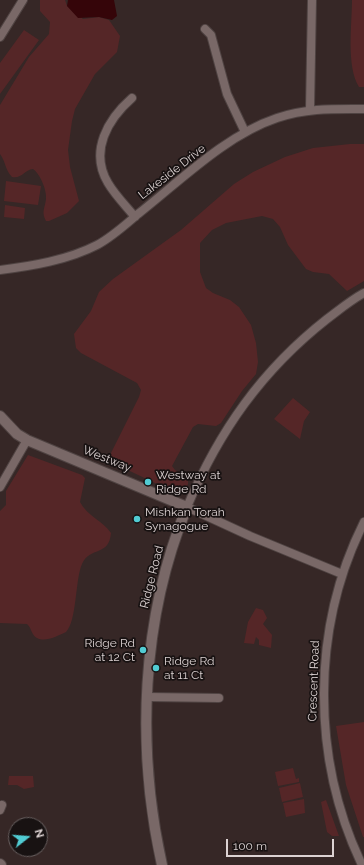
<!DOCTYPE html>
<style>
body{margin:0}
#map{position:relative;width:364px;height:865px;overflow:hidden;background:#362726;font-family:Raleway,sans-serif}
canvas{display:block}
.north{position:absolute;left:8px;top:817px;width:40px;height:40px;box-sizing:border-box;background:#181212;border:1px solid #675f5f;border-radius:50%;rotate:73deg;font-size:11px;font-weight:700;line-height:16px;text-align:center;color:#ddd3d3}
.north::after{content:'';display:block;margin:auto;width:14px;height:18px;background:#51ccd3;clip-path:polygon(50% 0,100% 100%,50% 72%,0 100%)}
.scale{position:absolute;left:226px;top:839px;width:108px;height:18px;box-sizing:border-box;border:2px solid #ddd3d3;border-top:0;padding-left:5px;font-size:12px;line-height:14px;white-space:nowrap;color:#ddd3d3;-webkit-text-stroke:3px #181212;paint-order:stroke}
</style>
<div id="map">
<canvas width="364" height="865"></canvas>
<div class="north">N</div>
<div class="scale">100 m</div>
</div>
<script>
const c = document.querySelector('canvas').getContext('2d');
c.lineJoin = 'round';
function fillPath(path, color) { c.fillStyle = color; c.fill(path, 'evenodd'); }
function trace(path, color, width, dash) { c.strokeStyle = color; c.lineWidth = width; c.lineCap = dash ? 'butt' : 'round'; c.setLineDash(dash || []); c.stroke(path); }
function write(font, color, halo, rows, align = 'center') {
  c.font = font + ' Raleway,sans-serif'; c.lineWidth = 3.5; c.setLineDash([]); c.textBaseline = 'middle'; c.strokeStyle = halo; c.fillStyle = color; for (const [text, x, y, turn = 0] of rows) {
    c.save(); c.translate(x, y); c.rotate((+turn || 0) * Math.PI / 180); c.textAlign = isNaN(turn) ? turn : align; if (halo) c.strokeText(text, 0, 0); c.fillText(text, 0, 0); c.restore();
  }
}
fillPath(new Path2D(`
 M40,0H65L67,6L83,19L99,17L109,20L120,36L117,52L95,74L75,109L72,121L68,150L70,167L79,201L67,213L49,221H46C41,212 45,208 46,199C47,190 40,174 33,169C24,170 22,179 12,177C5,170 6,162 0,154V105L29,57L49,34L50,22L40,11Z
 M352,0H364V87H359C346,66 352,25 352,0Z
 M24,30L39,40L0,94V63Z
 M350,144H364V281L347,291L329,274L313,272L306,269L288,245L280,227L273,219L262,216L226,223L212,230L200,243V272L206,288L213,293L230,300L239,307L251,325L256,343L258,362L256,374L242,391L221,423L216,426L198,424L193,427L172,466L175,470L188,477V484L185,490L176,493L113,463L110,460V455L139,397L141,390L137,383L81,353L76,348L74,334L91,311L99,292L113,279L181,230L234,184L253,172L285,157L313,148Z
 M6,181L41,186L38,205L4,201Z
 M5,205L25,208L24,219L4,217Z
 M293,398L310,412L304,421L300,439L274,419Z
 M28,455L82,475L85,478L80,502C87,516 103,521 111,533C109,557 90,546 82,564C75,580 77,621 66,632C63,634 58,635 55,637C49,639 43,641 37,638C31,635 32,628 27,624L0,623V511L6,505V491Z
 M256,608L263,610L267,618L263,624L272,635L271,648L259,645V640L256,637L254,644L244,643L248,622Z
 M364,722V837H363L346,785L336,726Z
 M293,768L296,779L299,778V782L278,786L275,772Z
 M9,776H33L34,787L24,789L17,785H8Z
 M300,783L303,797L282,802L279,788Z
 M304,799L305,813L286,817L283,803Z
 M326,800L339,836H332L327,832L321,802Z`), '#552627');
fillPath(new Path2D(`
 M68,0H114L117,16L112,20L99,17L78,18L67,6Z`), '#350509');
const street = new Path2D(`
 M205,29L211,35L227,94L245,132
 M0,37L23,0
 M132,98C108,119 89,151 108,183C115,195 126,206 135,217
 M310,109L312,0
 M0,270C32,266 68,260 97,245C112,237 125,225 138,214C180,181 226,135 277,118C307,108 333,109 364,109
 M0,487L27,440
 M342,574L250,536L187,507C219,431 262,370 327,319C339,310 351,300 364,293
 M148,697L219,698
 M0,810L2,805
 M362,865C311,758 311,628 364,522`);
const secondary = new Path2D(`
 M0,416L17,434L27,440L187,507C141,618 136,748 162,865
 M0,864L1,865`);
trace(street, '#4f4342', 10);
trace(secondary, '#4f4342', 12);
trace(street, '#796867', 8);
trace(secondary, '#796867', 10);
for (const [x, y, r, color] of [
 [148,482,4,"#51ccd3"],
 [137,519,4,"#51ccd3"],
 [143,650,4,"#51ccd3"],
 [156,668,4,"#51ccd3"]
]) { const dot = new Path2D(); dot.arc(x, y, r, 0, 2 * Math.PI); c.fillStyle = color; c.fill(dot); trace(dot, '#181212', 1.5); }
write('12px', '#ddd3d3', '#181212', [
 ["Lakeside Drive",172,172,-38],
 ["Westway",107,459,22],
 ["Ridge Road",152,577,-76],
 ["Crescent Road",314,681,-88]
]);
write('12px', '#ddd3d3', '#181212', [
 ["Westway at",156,475],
 ["Ridge Rd",156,489],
 ["Mishkan Torah",145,512],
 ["Synagogue",145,526],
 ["Ridge Rd",135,643,"right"],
 ["at 12 Ct",135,657,"right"],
 ["Ridge Rd",164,661],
 ["at 11 Ct",164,675]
], 'left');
</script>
